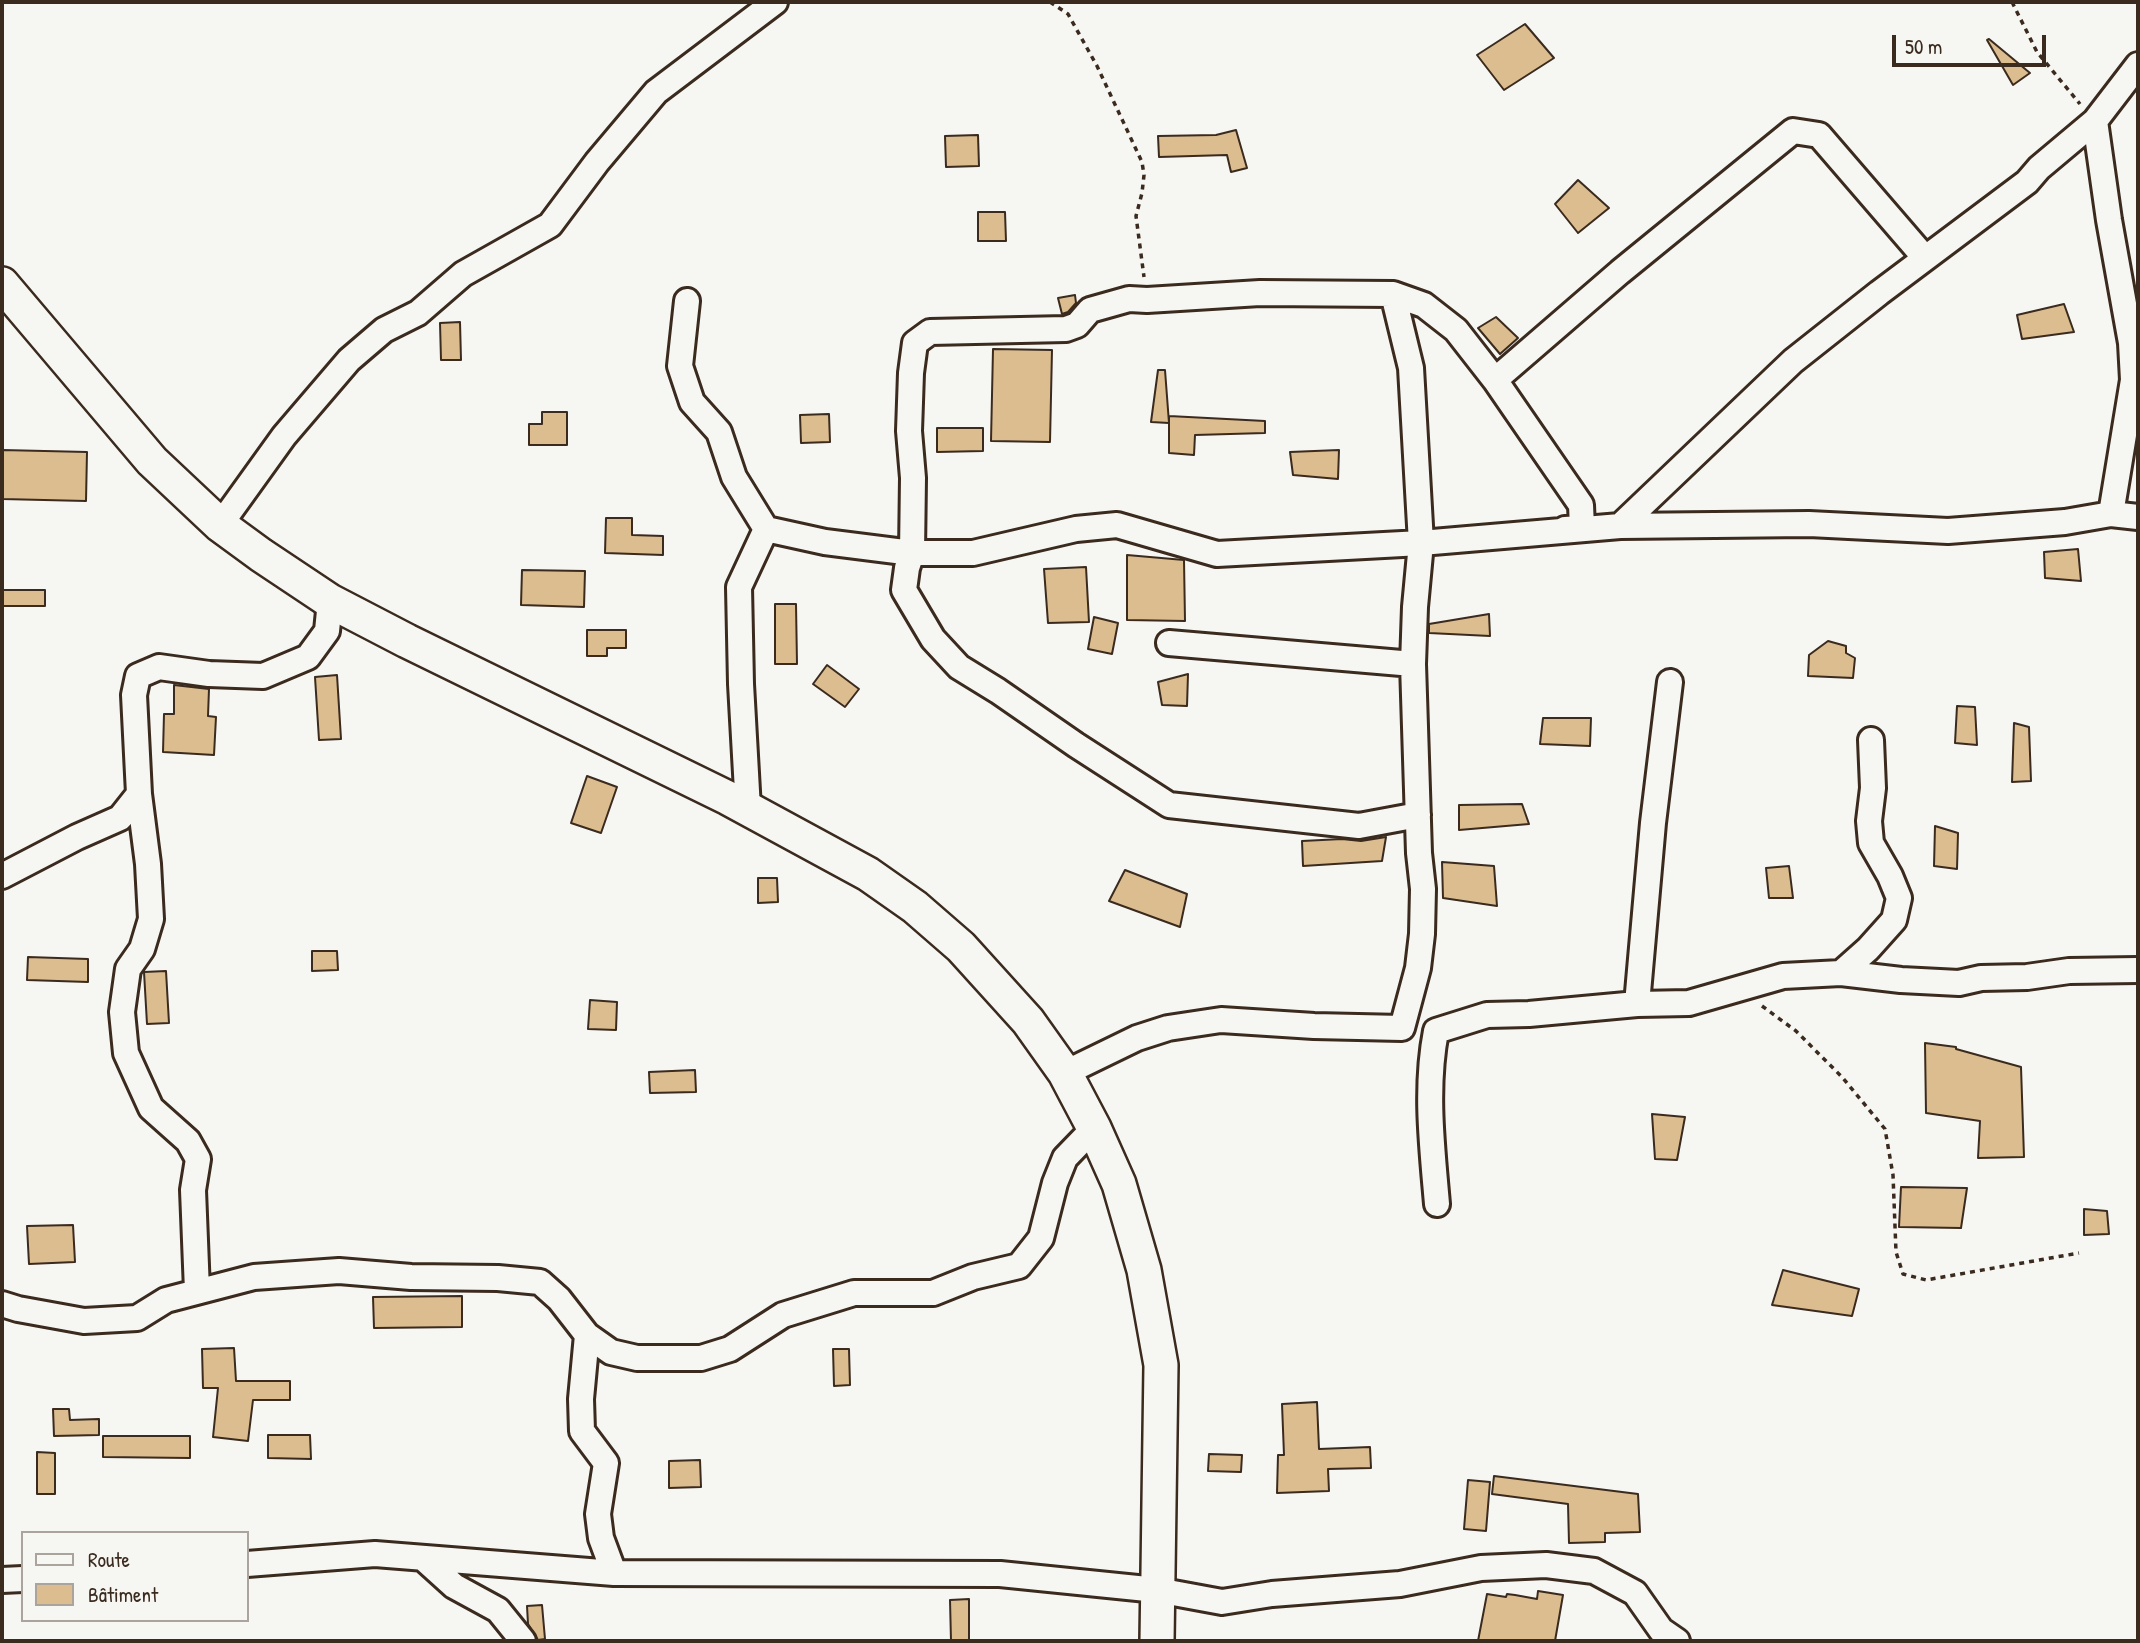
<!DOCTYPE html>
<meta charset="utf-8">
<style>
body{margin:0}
#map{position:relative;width:2140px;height:1643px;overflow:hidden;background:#f6f6f2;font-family:"Patrick Hand",sans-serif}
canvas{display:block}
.frame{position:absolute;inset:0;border:4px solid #3b2a1e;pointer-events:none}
.legend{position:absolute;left:21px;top:1531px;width:228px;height:91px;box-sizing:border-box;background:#f6f6f2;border:2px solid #aba49d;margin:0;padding:9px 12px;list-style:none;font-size:21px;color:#3b2a1e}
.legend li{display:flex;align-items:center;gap:14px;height:35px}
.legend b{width:35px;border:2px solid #aba49d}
.scale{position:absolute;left:1892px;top:35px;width:154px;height:32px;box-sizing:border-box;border:4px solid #3b2a1e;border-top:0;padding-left:9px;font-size:21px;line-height:24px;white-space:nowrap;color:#3b2a1e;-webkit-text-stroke:5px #f6f6f2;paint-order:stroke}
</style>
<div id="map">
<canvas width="2140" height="1643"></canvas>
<div class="frame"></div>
<ul class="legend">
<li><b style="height:9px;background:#f6f6f2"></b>Route</li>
<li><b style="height:19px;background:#dbbd8f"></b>Bâtiment</li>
</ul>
<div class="scale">50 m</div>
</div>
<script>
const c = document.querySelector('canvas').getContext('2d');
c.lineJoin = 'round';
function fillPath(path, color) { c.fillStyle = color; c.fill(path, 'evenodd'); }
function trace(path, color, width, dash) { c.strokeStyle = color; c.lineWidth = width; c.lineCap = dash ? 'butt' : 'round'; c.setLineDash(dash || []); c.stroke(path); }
const building = new Path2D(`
 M1525,24L1554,58L1504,90L1477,55Z
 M1989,39L2030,73L2013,85L1987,40Z
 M1236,130L1247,168L1231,172L1227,155L1159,157L1158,136L1216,135Z
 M978,135L979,166L946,167L945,136Z
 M1578,180L1609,208L1578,233L1555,204Z
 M978,212H1005L1006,241H978Z
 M1075,295L1076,303L1068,312L1062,314L1058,298Z
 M2064,304L2074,332L2022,339L2017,315Z
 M1496,317L1518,338L1500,354L1478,328Z
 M460,322L461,360H441L440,323Z
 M993,349L1052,350L1050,442L991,441Z
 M1158,370H1165L1169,423L1151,422Z
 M542,412H567V445H529V424H542Z
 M829,414L830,442L801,443L800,415Z
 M1169,416L1265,421V433L1195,435L1194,455L1169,453Z
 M937,428H983V451L937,452Z
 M2,450L87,452L86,501L2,499Z
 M1339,450L1338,479L1293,475L1290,452Z
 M606,518H632V535L663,536V555L605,553Z
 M2078,549L2081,581L2045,578L2044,552Z
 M1127,555L1184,560L1185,621L1127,620Z
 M1086,567L1089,622L1048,623L1044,569Z
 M522,570L585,571L584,607L521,605Z
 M2,590H45V606H2Z
 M775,604H796L797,664H775Z
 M1489,614L1490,636L1429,633V624Z
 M1094,617L1118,623L1112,654L1088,649Z
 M587,630H626V648H607V656H587Z
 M1828,641L1846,646V653L1855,658L1853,678L1808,676L1809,655Z
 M827,665L859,689L845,707L813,684Z
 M1188,674L1187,706L1162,705L1158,682Z
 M337,675L341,739L319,740L315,677Z
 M174,685L209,689L208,716L216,717L214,755L163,752L164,714H174Z
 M1957,706L1975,707L1977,745L1955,743Z
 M1543,718H1591L1590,746L1540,744Z
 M2014,723L2029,727L2031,781L2012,782Z
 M587,776L617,787L601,833L571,823Z
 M1522,804L1529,824L1459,830V805Z
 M1935,826L1958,833L1957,869L1934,866Z
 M1386,837L1382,861L1303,866L1302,841L1342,839L1361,841Z
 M1442,862L1494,866L1497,906L1443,898Z
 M1789,866L1793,898H1769L1766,868Z
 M1125,870L1187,894L1180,927L1109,901Z
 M758,878H777L778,902L758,903Z
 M312,951H337L338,970L312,971Z
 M28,957L88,959V982L27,980Z
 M166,971L169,1023L147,1024L144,972Z
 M590,1000L617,1002L616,1030L588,1029Z
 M1925,1043L1956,1047V1049L2021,1067L2024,1157L1978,1158L1980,1121L1926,1113Z
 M695,1070L696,1092L650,1093L649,1072Z
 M1652,1114L1685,1117L1677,1160L1655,1159Z
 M1901,1187L1967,1188L1961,1228L1899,1227Z
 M2084,1209L2107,1211L2109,1234L2084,1235Z
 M73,1225L75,1262L29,1264L27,1226Z
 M1783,1270L1859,1289L1852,1316L1772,1305Z
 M462,1296V1327L374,1328L373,1297Z
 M234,1348L236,1381H290V1400H253L248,1441L213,1437L218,1388H203L202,1349Z
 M833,1349H849L850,1385L834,1386Z
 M1317,1402L1319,1449L1370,1447L1371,1468L1328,1469L1329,1491L1277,1493L1278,1455H1284L1282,1404Z
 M53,1409H69L70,1420L99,1419V1435L54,1436Z
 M268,1435H310L311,1459L268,1458Z
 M103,1436H190V1458L103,1457Z
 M37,1452L55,1453V1494H37Z
 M1209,1454L1242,1455L1241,1472L1208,1471Z
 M700,1460L701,1487L669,1488V1461Z
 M1494,1476L1638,1494L1640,1532L1605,1533V1542L1569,1543L1568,1504L1492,1494Z
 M1468,1480L1490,1482L1486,1531L1464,1529Z
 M1538,1591L1563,1595L1555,1641H1478L1487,1594L1506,1597L1507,1594L1515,1595L1537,1599Z
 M969,1599V1641H951L950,1600Z
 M542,1605L545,1639L538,1640L528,1624L527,1606Z`);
fillPath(building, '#dbbd8f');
trace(building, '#3b2a1e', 2);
const minor = new Path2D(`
 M687,301L680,366L692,402L719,432L734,477L766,529L825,542L912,553H973L1076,529L1117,525L1217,554L1421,543L1620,526L1793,361L1879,293L2027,182L2039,168L2095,121L2138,65
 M1495,380L1620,272L1793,131L1819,135L1925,258
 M2111,514L2138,517
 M220,525L284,436L349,360L384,330L418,313L463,274L550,225L597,162L656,92L775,2
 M1620,526L1809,524L1948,531L2065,522L2111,514L2133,380L2131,343L2109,220L2095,121
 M1169,643L1413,664
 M139,794L148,864L151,919L142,949L128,969L122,1012L126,1053L151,1108L188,1141L198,1159L193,1190L197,1291
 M748,809L741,684L739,587L766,529
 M1418,815L1359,826L1169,805L1076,745L998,691L959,667L933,639L904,590L907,568L912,553L913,478L909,431L911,373L915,343L930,332L1066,329L1077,325L1090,310L1129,299L1147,300L1260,293L1393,294L1424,305L1456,330L1495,380L1581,505L1582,528L1565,529
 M2,876L77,837L120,818L139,794L134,695L138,676L159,667L209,674L263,676L308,657L327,631L330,601
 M1841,973L1868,949L1894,920L1899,898L1890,876L1871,843L1869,821L1873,788L1871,740
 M1637,1004L1653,823L1670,682
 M1065,1073L1137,1038L1168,1028L1221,1020L1314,1026L1402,1028L1418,968L1422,934L1423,889L1419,853L1413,664L1415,607L1421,543L1411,368L1393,294
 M1437,1204C1432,1146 1425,1088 1436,1031L1487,1015L1529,1014L1637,1004L1689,1003L1783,976L1841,973L1901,980L1959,983L1981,978L2027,977L2069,971L2138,970
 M2,1304L18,1309L84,1321L137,1318L166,1300L254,1277L339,1271L411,1277L498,1278L540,1282L559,1299L587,1335L611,1352L637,1358H701L730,1349L783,1315L854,1293H933L973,1277L1019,1266L1041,1238L1055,1183L1065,1158L1094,1128
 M587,1335L581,1399L582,1431L606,1463L598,1514L601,1538L614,1573
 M423,1558L454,1586L498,1610L523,1641
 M247,1564L375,1554L614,1573L1000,1574L1157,1590L1222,1602L1272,1594L1400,1584L1481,1568L1546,1565L1594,1571L1635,1593L1661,1630L1677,1641
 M2,1580L23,1579`);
const secondary = new Path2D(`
 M2,284L152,461L220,525L261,555L330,601L407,641L728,798L868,874L915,907L961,947L1028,1021L1065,1073L1094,1128L1119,1184L1144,1270L1161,1365L1157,1641`);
trace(minor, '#3b2a1e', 30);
trace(secondary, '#3b2a1e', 38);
trace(new Path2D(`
 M1050,2L1068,14L1097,66L1142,162L1144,175L1142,193L1136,216L1144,277
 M2012,2L2037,52L2080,104
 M1762,1006L1796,1031L1842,1077L1885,1129L1893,1175L1896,1252L1903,1274L1926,1280L2079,1253`), '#3b2a1e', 3.5, [5, 5]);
trace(minor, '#f6f6f2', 24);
trace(secondary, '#f6f6f2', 33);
</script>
